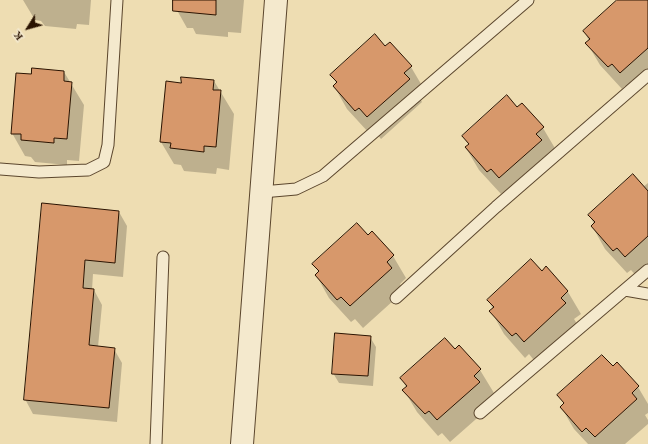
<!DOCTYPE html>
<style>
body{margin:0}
#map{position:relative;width:648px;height:444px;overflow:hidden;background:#eeddb2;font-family:Cardo,serif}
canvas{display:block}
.north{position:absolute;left:8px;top:8px;width:40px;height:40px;-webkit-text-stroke:3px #f4e9cd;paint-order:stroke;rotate:233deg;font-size:11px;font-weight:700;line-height:16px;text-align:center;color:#2a1301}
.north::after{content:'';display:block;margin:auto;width:14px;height:18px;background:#2a1301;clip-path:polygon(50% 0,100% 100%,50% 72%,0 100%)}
</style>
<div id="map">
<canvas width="648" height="444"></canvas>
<div class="north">K</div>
</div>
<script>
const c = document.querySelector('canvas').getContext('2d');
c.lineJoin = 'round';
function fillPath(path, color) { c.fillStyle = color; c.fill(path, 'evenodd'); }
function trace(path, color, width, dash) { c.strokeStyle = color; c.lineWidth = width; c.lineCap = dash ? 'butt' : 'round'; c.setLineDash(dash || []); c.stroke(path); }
fillPath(new Path2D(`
 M23,0H91L89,25L77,24L76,29L45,26L41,21L35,20Z
 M174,0H244L241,33L228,32V37L196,34L193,28H187L174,5Z
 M618,0H643L648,6V82L634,95L625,86L622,89L600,65L587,43L589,41L584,31Z
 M385,47L411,67L424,89L418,95L422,102L381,139L373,129L369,133L347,109L334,86L337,84L331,75Z
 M64,72L84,105L79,161L67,160V165L35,162L31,157L25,156L12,133L32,75Z
 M214,81L234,114L229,170L217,168L216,174L184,171L181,165L174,164L161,142L182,84Z
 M517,108L543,128L556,150L554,163L513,200L505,191L501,194L479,170L466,148L469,145L463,136Z
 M648,183V271L639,279L631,270L627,273L605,249L592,226L594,224L589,215L643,187Z
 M43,204L119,212L127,226L123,277L93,274L92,290H94L102,305L98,347L114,349L122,363L117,422L33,414L25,399Z
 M368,236L393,256L406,278L400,284L404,291L363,328L355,319L351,322L329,298L316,275L319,273L314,264Z
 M546,268L568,292L581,314L574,319L579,327L537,364L529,354L525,358L504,334L491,311L493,309L488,300L542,272Z
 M370,337L376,347L373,386L339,383L333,373Z
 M459,346L480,370L494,393L488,398L492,405L450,442L442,433L438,436L417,412L404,390L406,387L401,378L455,351Z
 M617,363L638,387L648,404V413L645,415L648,420V424L625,444H588L574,429L561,407L564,404L559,395L613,367Z`), '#0003');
const building = new Path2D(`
 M173,0H216V15L173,11Z
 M617,0H648V48L620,73L612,64L608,67L585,43L590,39L583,31Z
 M375,34L385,46L390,42L412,66L404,73L410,79L367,117L359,108L355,111L333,86L337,82L330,75Z
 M32,68L64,71V81L72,82L67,139L54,138V143L21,140V134H11L16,73L31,74Z
 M181,77L214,80L213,90H221L216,147L204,146V152L170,148L171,143L160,142L166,81L181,83Z
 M507,95L517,107L522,103L544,127L536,134L542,140L499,178L491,169L487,172L465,147L469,144L462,136Z
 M633,174L648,191V236L625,257L617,248L613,251L591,226L595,222L588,215Z
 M42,203L119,211L115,263L85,260L83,288L94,289L89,345L115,348L109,408L24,400Z
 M357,223L368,235L372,231L394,255L387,262L392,268L350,306L341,297L337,300L315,275L319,271L312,264Z
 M531,259L542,271L546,266L568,291L561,298L566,303L524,342L516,333L512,336L489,311L494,307L487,300Z
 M335,333L371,336L368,376L332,374Z
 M445,338L455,349L459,345L481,369L474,376L480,382L437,420L429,411L425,414L402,390L407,386L400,378Z
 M602,355L613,366L617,362L639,386L632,393L637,399L595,437L586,428L582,432L560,407L564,403L557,395Z`);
fillPath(building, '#d7986b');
trace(building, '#2a1301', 1);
const lane = new Path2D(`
 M0,169L39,172L88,170L104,162L108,145L117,0
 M262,192L296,189L323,176L528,0
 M625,290L648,294
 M396,298L496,207L648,75
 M480,413L648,270
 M156,444L163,257`);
const street = new Path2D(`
 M242,444L276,0`);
trace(lane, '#5b462d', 13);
trace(street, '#5b462d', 24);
trace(lane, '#f4e9cd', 11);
trace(street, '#f4e9cd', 22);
</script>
